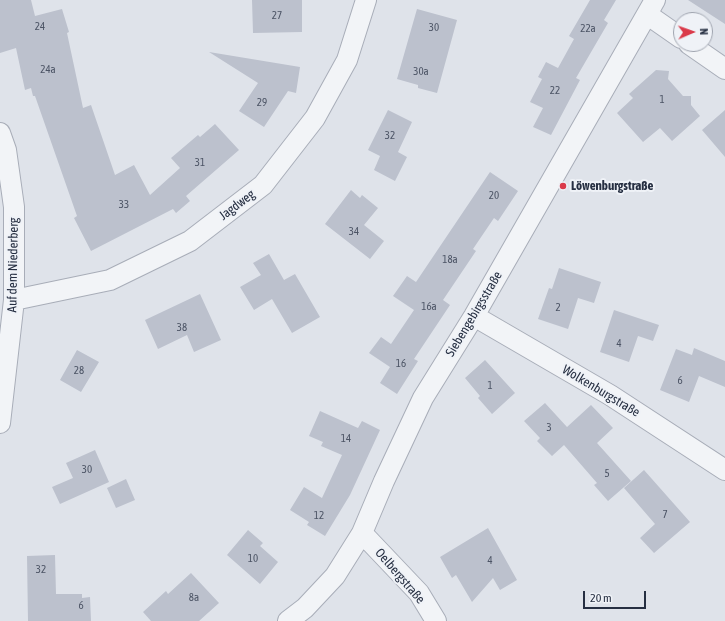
<!DOCTYPE html>
<meta charset="utf-8">
<style>
body{margin:0}
#map{position:relative;width:725px;height:621px;overflow:hidden;background:#dfe3ea;font-family:"Asap Condensed",sans-serif}
canvas{display:block}
.north{position:absolute;left:673px;top:12px;width:40px;height:40px;box-sizing:border-box;background:#eff2f7;border:1px solid #9fa4af;border-radius:50%;rotate:88deg;font-size:11px;font-weight:700;line-height:16px;text-align:center;color:#262f42}
.north::after{content:'';display:block;margin:auto;width:14px;height:18px;background:#da3949;clip-path:polygon(50% 0,100% 100%,50% 72%,0 100%)}
.scale{position:absolute;left:583px;top:591px;width:63px;height:18px;box-sizing:border-box;border:2px solid #262f42;border-top:0;padding-left:5px;font-size:12px;line-height:14px;white-space:nowrap;color:#262f42;-webkit-text-stroke:3px #eff2f7;paint-order:stroke}
</style>
<div id="map">
<canvas width="725" height="621"></canvas>
<div class="north">N</div>
<div class="scale">20 m</div>
</div>
<script>
const c = document.querySelector('canvas').getContext('2d');
c.lineJoin = 'round';
function fillPath(path, color) { c.fillStyle = color; c.fill(path, 'evenodd'); }
function trace(path, color, width, dash) { c.strokeStyle = color; c.lineWidth = width; c.lineCap = dash ? 'butt' : 'round'; c.setLineDash(dash || []); c.stroke(path); }
function write(font, color, halo, rows, align = 'center') {
  c.font = font + ' "Asap Condensed",sans-serif'; c.lineWidth = 4; c.setLineDash([]); c.textBaseline = 'middle'; c.strokeStyle = halo; c.fillStyle = color; for (const [text, x, y, turn = 0] of rows) {
    c.save(); c.translate(x, y); c.rotate((+turn || 0) * Math.PI / 180); c.textAlign = isNaN(turn) ? turn : align; if (halo) c.strokeText(text, 0, 0); c.fillText(text, 0, 0); c.restore();
  }
}
fillPath(new Path2D(`
 M0,0H31L35,16L62,9L69,32L67,33L83,108L91,105L115,175L134,165L150,195L180,168L171,158L198,135L200,137L215,124L239,150L186,196L190,201L176,213L173,209L91,251L74,218L77,216L35,96H33L31,88L25,90L16,48L0,53Z
 M252,0H302V32L253,33Z
 M590,0H616L604,20L608,23L576,78L580,80L551,135L533,127L543,108L530,102L542,79L538,77L546,62L558,68L574,39L569,36Z
 M688,0H725V24Z
 M417,9L457,20L437,93L418,88V85L397,79Z
 M209,52L300,67L296,93L288,91L264,127L239,111L258,83Z
 M656,70L669,71L668,79L683,96H691V105L700,116L672,141L660,128L643,142L617,113L633,98L629,94Z
 M388,110L412,122L398,152L407,157L395,181L374,170L380,156L368,150Z
 M725,110V157L702,130Z
 M490,172L518,191L498,221L494,218L473,249L476,251L443,300L450,305L414,359L418,361L397,394L380,383L390,367L369,353L381,337L391,344L414,310L393,296L407,276L416,282Z
 M351,190L360,198L362,195L378,208L364,225L384,241L370,259L325,224Z
 M269,254L284,280L295,274L320,317L292,333L272,299L254,310L240,287L261,275L253,263Z
 M559,268L601,282L594,303L578,298L568,329L538,319L549,288L552,289Z
 M200,294L221,340L194,352L187,335L158,349L145,320Z
 M614,310L659,325L653,341L638,336L629,362L600,352Z
 M694,348L725,361V387L699,376L689,402L660,390L676,349L692,355Z
 M77,350L99,362L81,392L60,380Z
 M485,360L515,393L492,414L478,398L480,396L465,378Z
 M545,403L567,427L591,405L613,428L597,443L631,481L608,501L594,485L597,483L564,445L552,456L537,441L540,438L524,421Z
 M320,411L358,428L362,421L380,430L350,495L325,536L307,525L309,522L290,510L304,487L322,498L342,455L321,446L323,442L309,436Z
 M95,450L109,482L60,504L52,487L73,478L66,463Z
 M644,470L690,522L654,553L640,538L655,524L624,488Z
 M126,479L135,500L116,508L107,488Z
 M488,528L517,580L500,590L493,578L472,602L456,575L452,578L440,557Z
 M248,530L263,543L260,546L278,562L260,584L227,555Z
 M55,555L56,594H82V598L90,597L91,621H28L27,556Z
 M191,573L219,603L199,621H151L143,612L166,591L168,594Z`), '#bcc1cd');
const minor = new Path2D(`
 M648,15L681,38
 M689,44L725,69
 M0,133L6,150L14,207V300L0,423
 M14,300L110,280L190,241L263,185L315,118L347,60L366,0
 M474,316L610,395L725,470
 M362,533L419,593L436,621
 M288,621L305,608L335,576L362,533L384,481L423,398L474,316L655,0`);
trace(minor, '#a8adb8', 22);
trace(minor, '#f2f4f7', 20);
for (const [x, y, r, color] of [
 [563,186,4,"#da3949"]
]) { const dot = new Path2D(); dot.arc(x, y, r, 0, 2 * Math.PI); c.fillStyle = color; c.fill(dot); trace(dot, '#eff2f7', 1.5); }
write('11px', '#4c5465', null, [
 ["27",277,16],
 ["24",40,27],
 ["30",434,28],
 ["22a",588,29],
 ["24a",48,70],
 ["30a",421,72],
 ["22",555,91],
 ["1",662,100],
 ["29",262,103],
 ["32",390,136],
 ["31",200,163],
 ["20",494,196],
 ["33",124,205],
 ["34",354,232],
 ["18a",450,260],
 ["16a",429,307],
 ["2",558,308],
 ["38",182,328],
 ["4",619,344],
 ["16",401,364],
 ["28",79,371],
 ["6",680,381],
 ["1",490,386],
 ["3",549,428],
 ["14",346,439],
 ["30",87,470],
 ["5",607,474],
 ["7",665,515],
 ["12",319,516],
 ["10",253,559],
 ["4",490,561],
 ["32",41,570],
 ["8a",194,598],
 ["6",81,606]
]);
write('bold 13px', '#262f42', '#eff2f7', [
 ["Löwenburgstraße",571,186]
], 'left');
write('13px', '#262f42', '#eff2f7', [
 ["Jagdweg",237,205,-37],
 ["Auf dem Niederberg",13,265,-89],
 ["Siebengebirgsstraße",474,314,-59],
 ["Wolkenburgstraße",601,391,31],
 ["Oelbergstraße",400,576,49]
]);
</script>
